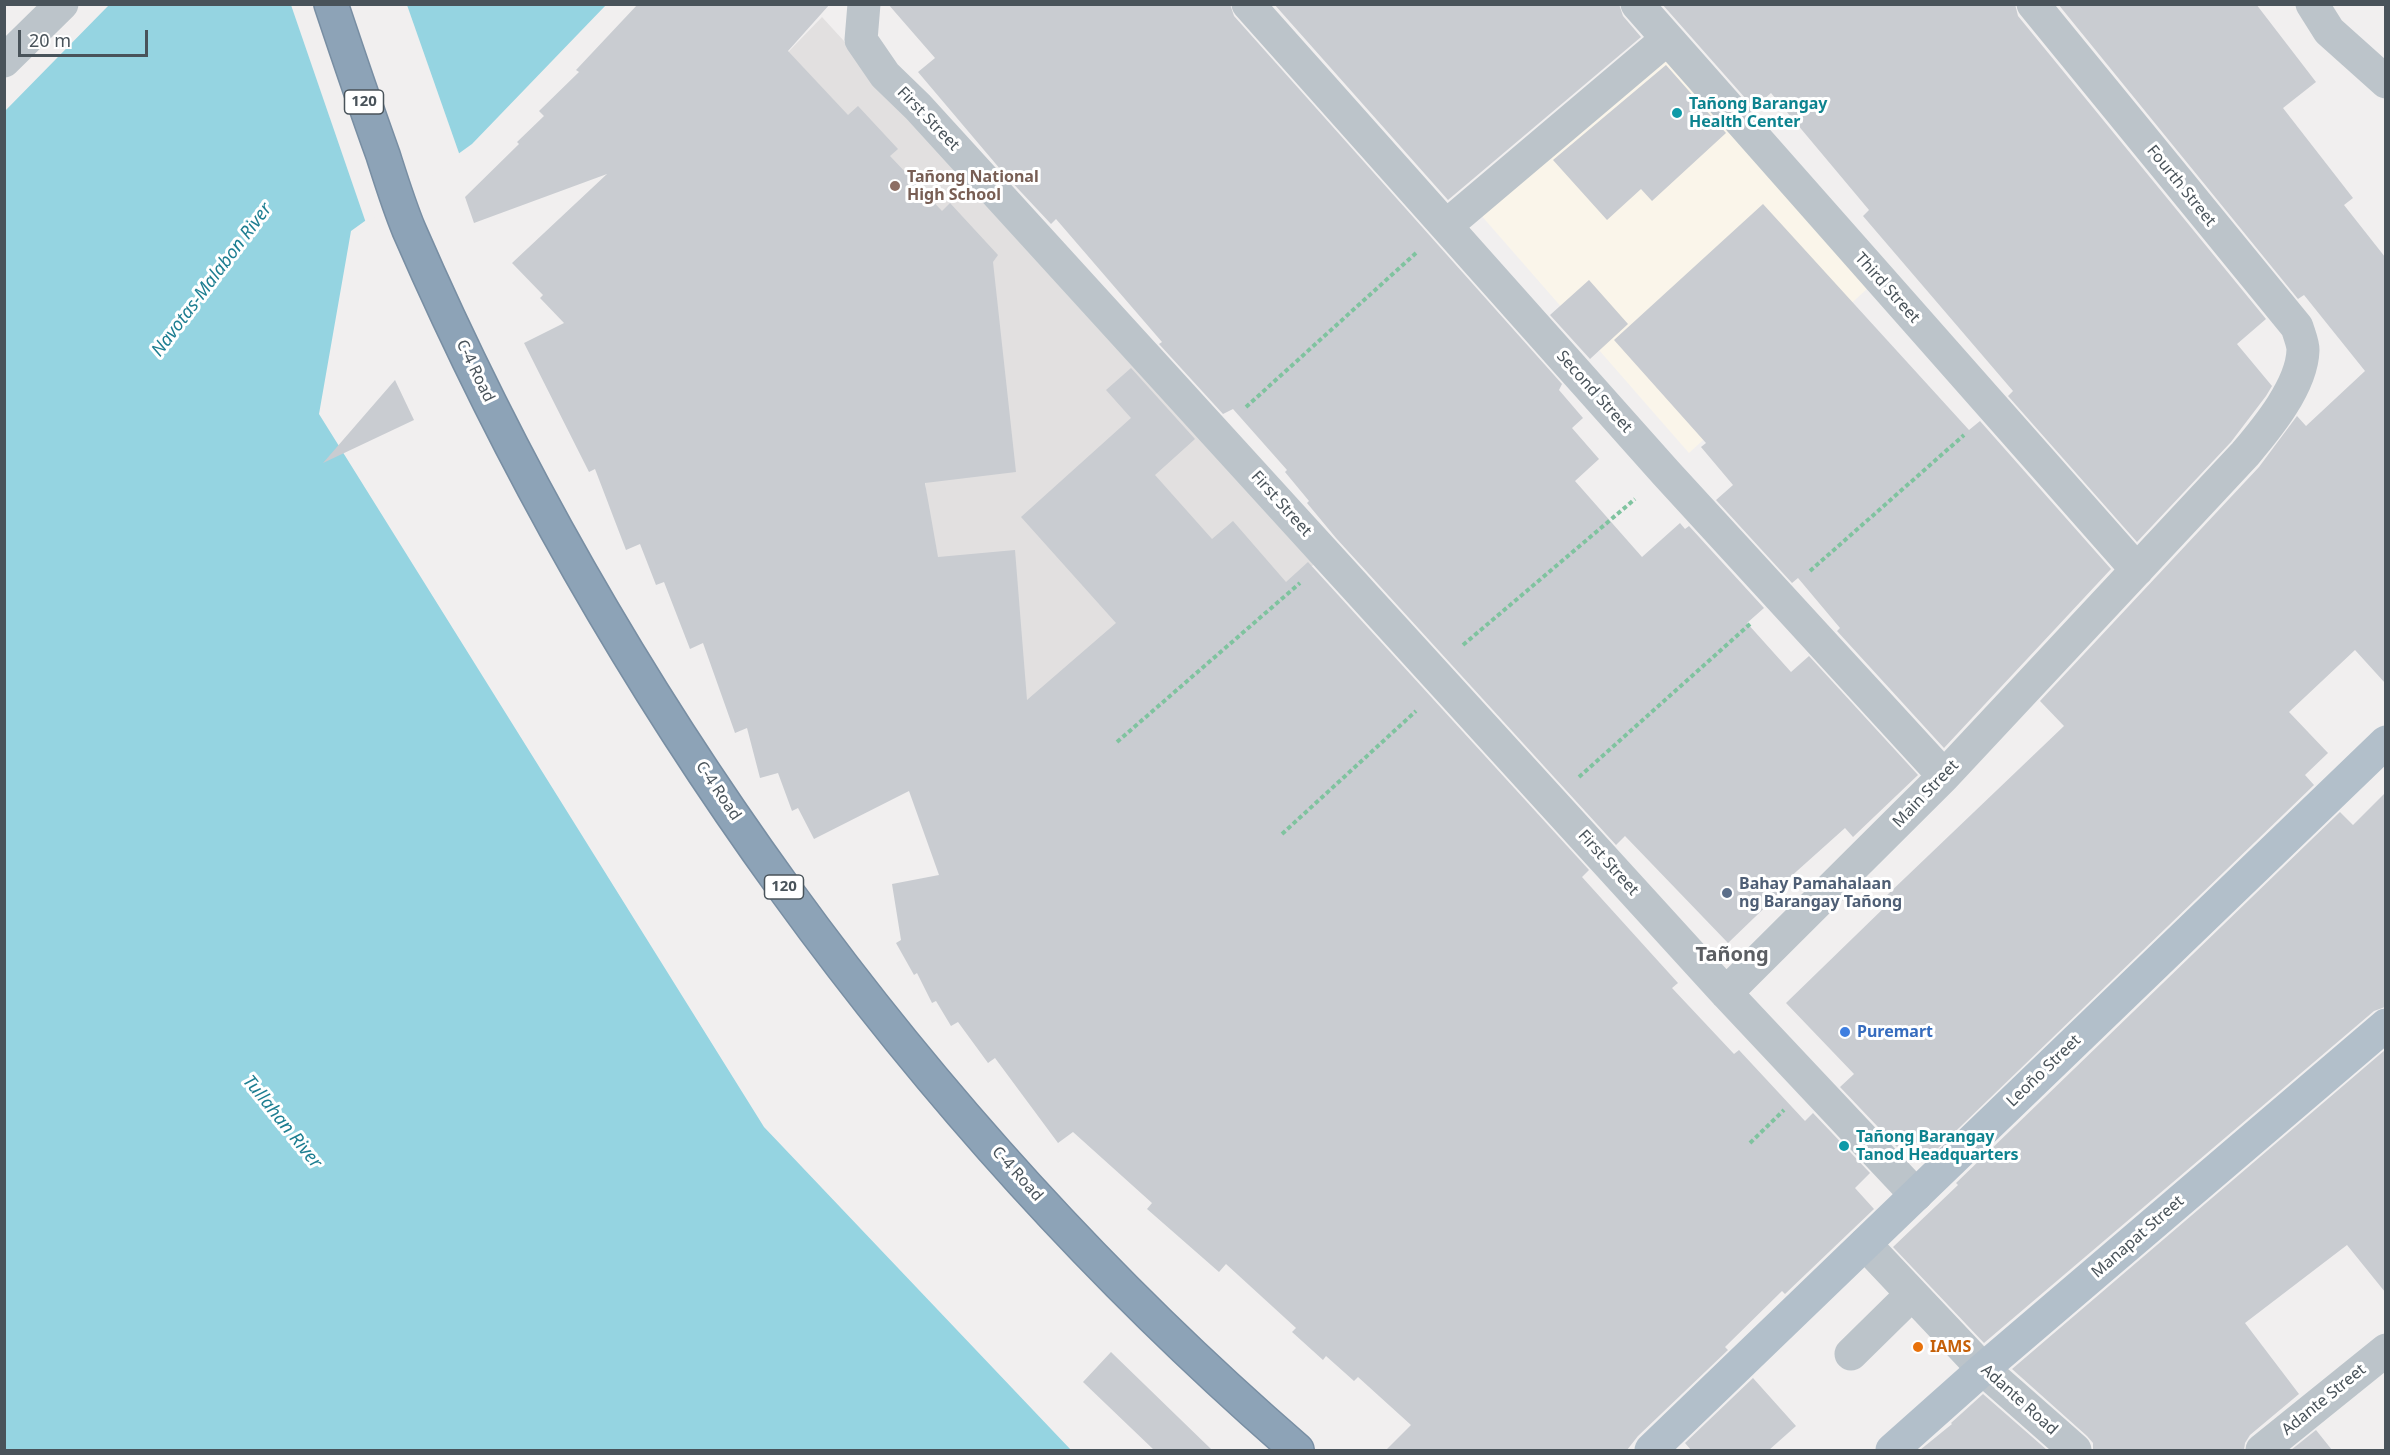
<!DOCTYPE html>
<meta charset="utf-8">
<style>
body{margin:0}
#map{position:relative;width:2390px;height:1455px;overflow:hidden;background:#f1efef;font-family:"Noto Sans",sans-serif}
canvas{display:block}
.frame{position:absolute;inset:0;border:6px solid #49535a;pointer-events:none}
.scale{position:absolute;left:18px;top:30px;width:130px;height:27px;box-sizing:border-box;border:3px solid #49535a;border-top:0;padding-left:8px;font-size:18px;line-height:21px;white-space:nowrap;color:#49535a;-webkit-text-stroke:4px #fff;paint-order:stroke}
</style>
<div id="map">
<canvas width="2390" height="1455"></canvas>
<div class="frame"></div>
<div class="scale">20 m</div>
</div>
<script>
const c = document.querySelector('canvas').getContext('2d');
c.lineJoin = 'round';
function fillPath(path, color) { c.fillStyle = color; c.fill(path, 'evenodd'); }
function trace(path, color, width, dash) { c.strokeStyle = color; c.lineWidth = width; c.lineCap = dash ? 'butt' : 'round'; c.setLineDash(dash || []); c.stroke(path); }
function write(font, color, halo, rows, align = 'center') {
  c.font = font + ' "Noto Sans",sans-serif'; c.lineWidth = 6; c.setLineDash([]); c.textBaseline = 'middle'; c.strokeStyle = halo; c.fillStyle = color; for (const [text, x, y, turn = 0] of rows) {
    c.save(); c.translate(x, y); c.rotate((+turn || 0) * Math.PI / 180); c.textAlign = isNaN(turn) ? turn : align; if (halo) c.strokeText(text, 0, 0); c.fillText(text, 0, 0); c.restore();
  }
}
fillPath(new Path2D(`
 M1662,52L1869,287L1689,453L1480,214Z`), '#faf5ea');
fillPath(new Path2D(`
 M822,17L1319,560L1109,743L952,819L910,288L735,107Z`), '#e2e0e0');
fillPath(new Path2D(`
 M109,5H606L472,144L351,231L319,414L764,1127L1071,1450H5L4,112Z`), '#95d4e1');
fillPath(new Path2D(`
 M291,5H407L460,156L366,223Z`), '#f1efef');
fillPath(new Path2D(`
 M638,4H830L788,51L848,115L858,106L898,149L890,156L942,211L950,203L998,255L993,262L1016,472L925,483L938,557L1015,550L1027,700L1116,623L1021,517L1131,418L1106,390L1131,368L1195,439L1155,475L1212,539L1233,521L1286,582L1308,562L1589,870L1582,877L1678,983L1672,988L1734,1054L1739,1050L1805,1121L1813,1113L1870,1173L1855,1188L1874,1209L1785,1294L1782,1291L1725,1347L1728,1350L1638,1436L1627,1450H1386L1411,1425L1358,1377L1354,1381L1326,1356L1323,1360L1292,1332L1296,1328L1226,1264L1219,1272L1147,1209L1152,1203L1073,1132L1058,1143L995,1058L988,1063L958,1022L951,1026L936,1001L932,1003L917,973L914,975L896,943L901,940L892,884L939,875L909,791L814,839L798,808L792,811L778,773L760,778L747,728L735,733L703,643L690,649L664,582L656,585L640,544L626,550L595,469L589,472L524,343L564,323L540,298L543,295L512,263L607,174L474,223L465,197L519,144L517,142L544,116L539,111L579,72L576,70Z
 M888,4H1230L1234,16L1562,384L1559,390L1583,418L1572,428L1599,459L1575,481L1642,557L1680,523L1685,529L1689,526L1764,608L1747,623L1791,672L1809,656L1918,775L1853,837L1845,828L1778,888L1782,891L1728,943L1625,836L1616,845L1336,538L1307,503L1309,501L1285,472L1287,470L1233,409L1223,414L1159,344L1162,342L1056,219L1051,224L1006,176L918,72L935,58Z
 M1274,4H1619L1623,16L1641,37L1448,200Z
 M1662,4H2015L2018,16L2266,319L2237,344L2272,386L2266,396L2231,442L2137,542L2008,396L2013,391L1863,216L1869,210L1771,93L1754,108Z
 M2058,4H2256L2316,82L2283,108L2353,198L2344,205L2385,257V683L2355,650L2289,712L2328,753L2305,775L2314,785L1930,1156L1909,1135L1897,1147L1840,1087L1854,1074L1786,1003L1889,903L1884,898L2064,726L2040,701L2259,467L2297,416L2306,426L2365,371L2304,295L2298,299Z
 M1666,65L1726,133L1652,201L1641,189L1607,220L1553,160Z
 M1763,204L1969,430L1980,421L2111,569L1944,748L1837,631L1840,628L1798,578L1792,583L1716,500L1733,485L1701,447L1706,443L1614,340Z
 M1589,280L1628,324L1590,359L1550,315Z
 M395,380L414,420L323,463Z
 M2385,793V1007L2374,1011L1984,1343L1893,1247L1958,1185L1956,1183L2340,812L2353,825Z
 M2385,1050V1292L2347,1245L2245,1323L2299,1394L2250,1435L2245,1443L2244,1450H2093V1443L2087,1436L2012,1369Z
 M1111,1352L1212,1450H1154L1083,1382Z
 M1753,1378L1796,1426L1769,1450H1691L1685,1443Z
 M1983,1394L2047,1450H1920L1952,1424L1951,1423Z
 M2316,1430L2332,1450H2291Z`), '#c9ccd1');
const highway = new Path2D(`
 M331,4C348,55 365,105 383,155C391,180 399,206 409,230C610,693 915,1119 1297,1450`);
trace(highway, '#788ea3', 36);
trace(new Path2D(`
 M1246,407L1416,253
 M1810,571L1964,435
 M1463,645L1635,499
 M1117,742L1300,583
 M1579,777L1750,624
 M1282,834L1416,711
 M1750,1143L1784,1110`), '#7fc39f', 4, [4.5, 3]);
trace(new Path2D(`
 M864,4L861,40L885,75L918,107L1726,993L1916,1195
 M1248,4L1666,473L1944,776
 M1637,4L2137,570
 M2312,4L2329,31L2386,82
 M4,61L62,4
 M1446,226L1667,39
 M1726,993L1944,776L2245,454C2267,428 2302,386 2303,350C2303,343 2299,334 2297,327L2033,4
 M1865,1244L1983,1369L2075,1450
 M1851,1354L1912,1294
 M2262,1450L2386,1350`), '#bcc4ca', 33);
trace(new Path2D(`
 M1651,1450L2386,742
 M1892,1450L1983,1369L2386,1025`), '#b2bfca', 33);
trace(highway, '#8da3b7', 33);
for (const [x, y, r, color] of [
 [1677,113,6,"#0f9aa8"],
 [895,186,6,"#8d6e63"],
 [1727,893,6,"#5c6f8a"],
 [1845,1032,6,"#3f7fe0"],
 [1844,1146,6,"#0f9aa8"],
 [1918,1347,6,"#e8710a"]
]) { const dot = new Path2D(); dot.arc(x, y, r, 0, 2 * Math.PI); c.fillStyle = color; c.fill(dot); trace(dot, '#fff', 2); }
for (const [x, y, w] of [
 [364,102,39],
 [784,887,39]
]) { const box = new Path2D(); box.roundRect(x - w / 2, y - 12, w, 24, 4.5); c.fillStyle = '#fff'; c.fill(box); trace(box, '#49535a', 1.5); }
write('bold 15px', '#49535a', null, [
 ["120",364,102],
 ["120",784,887]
]);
write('bold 16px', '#0d838f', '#fff', [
 ["Tañong Barangay",1689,104],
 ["Health Center",1689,122],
 ["Tañong Barangay",1856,1137],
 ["Tanod Headquarters",1856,1155]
], 'left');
write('16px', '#49535a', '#fff', [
 ["First Street",928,119,46],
 ["Fourth Street",2181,186,51],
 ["Third Street",1887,288,48],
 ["C-4 Road",475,371,64],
 ["Second Street",1594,392,48],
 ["First Street",1281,504,48],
 ["C-4 Road",718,791,56],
 ["Main Street",1926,794,-46],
 ["First Street",1608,863,48],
 ["Leoño Street",2044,1071,-44],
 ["C-4 Road",1017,1174,48],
 ["Manapat Street",2138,1237,-41],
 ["Adante Road",2019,1400,42],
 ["Adante Street",2324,1400,-39]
]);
write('bold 16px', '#785e54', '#fff', [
 ["Tañong National",907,177],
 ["High School",907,195]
], 'left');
write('bold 16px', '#4e5e75', '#fff', [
 ["Bahay Pamahalaan",1739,884],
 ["ng Barangay Tañong",1739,902]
], 'left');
write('bold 16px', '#366cbe', '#fff', [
 ["Puremart",1857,1032]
], 'left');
write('bold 16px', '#c56008', '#fff', [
 ["IAMS",1930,1347]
], 'left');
write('italic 18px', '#1d7e91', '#fff', [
 ["Navotas-Malabon River",212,280,-53],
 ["Tullahan River",282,1122,51]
]);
write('bold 20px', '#5c5f63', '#fff', [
 ["Tañong",1732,955]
]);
</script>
